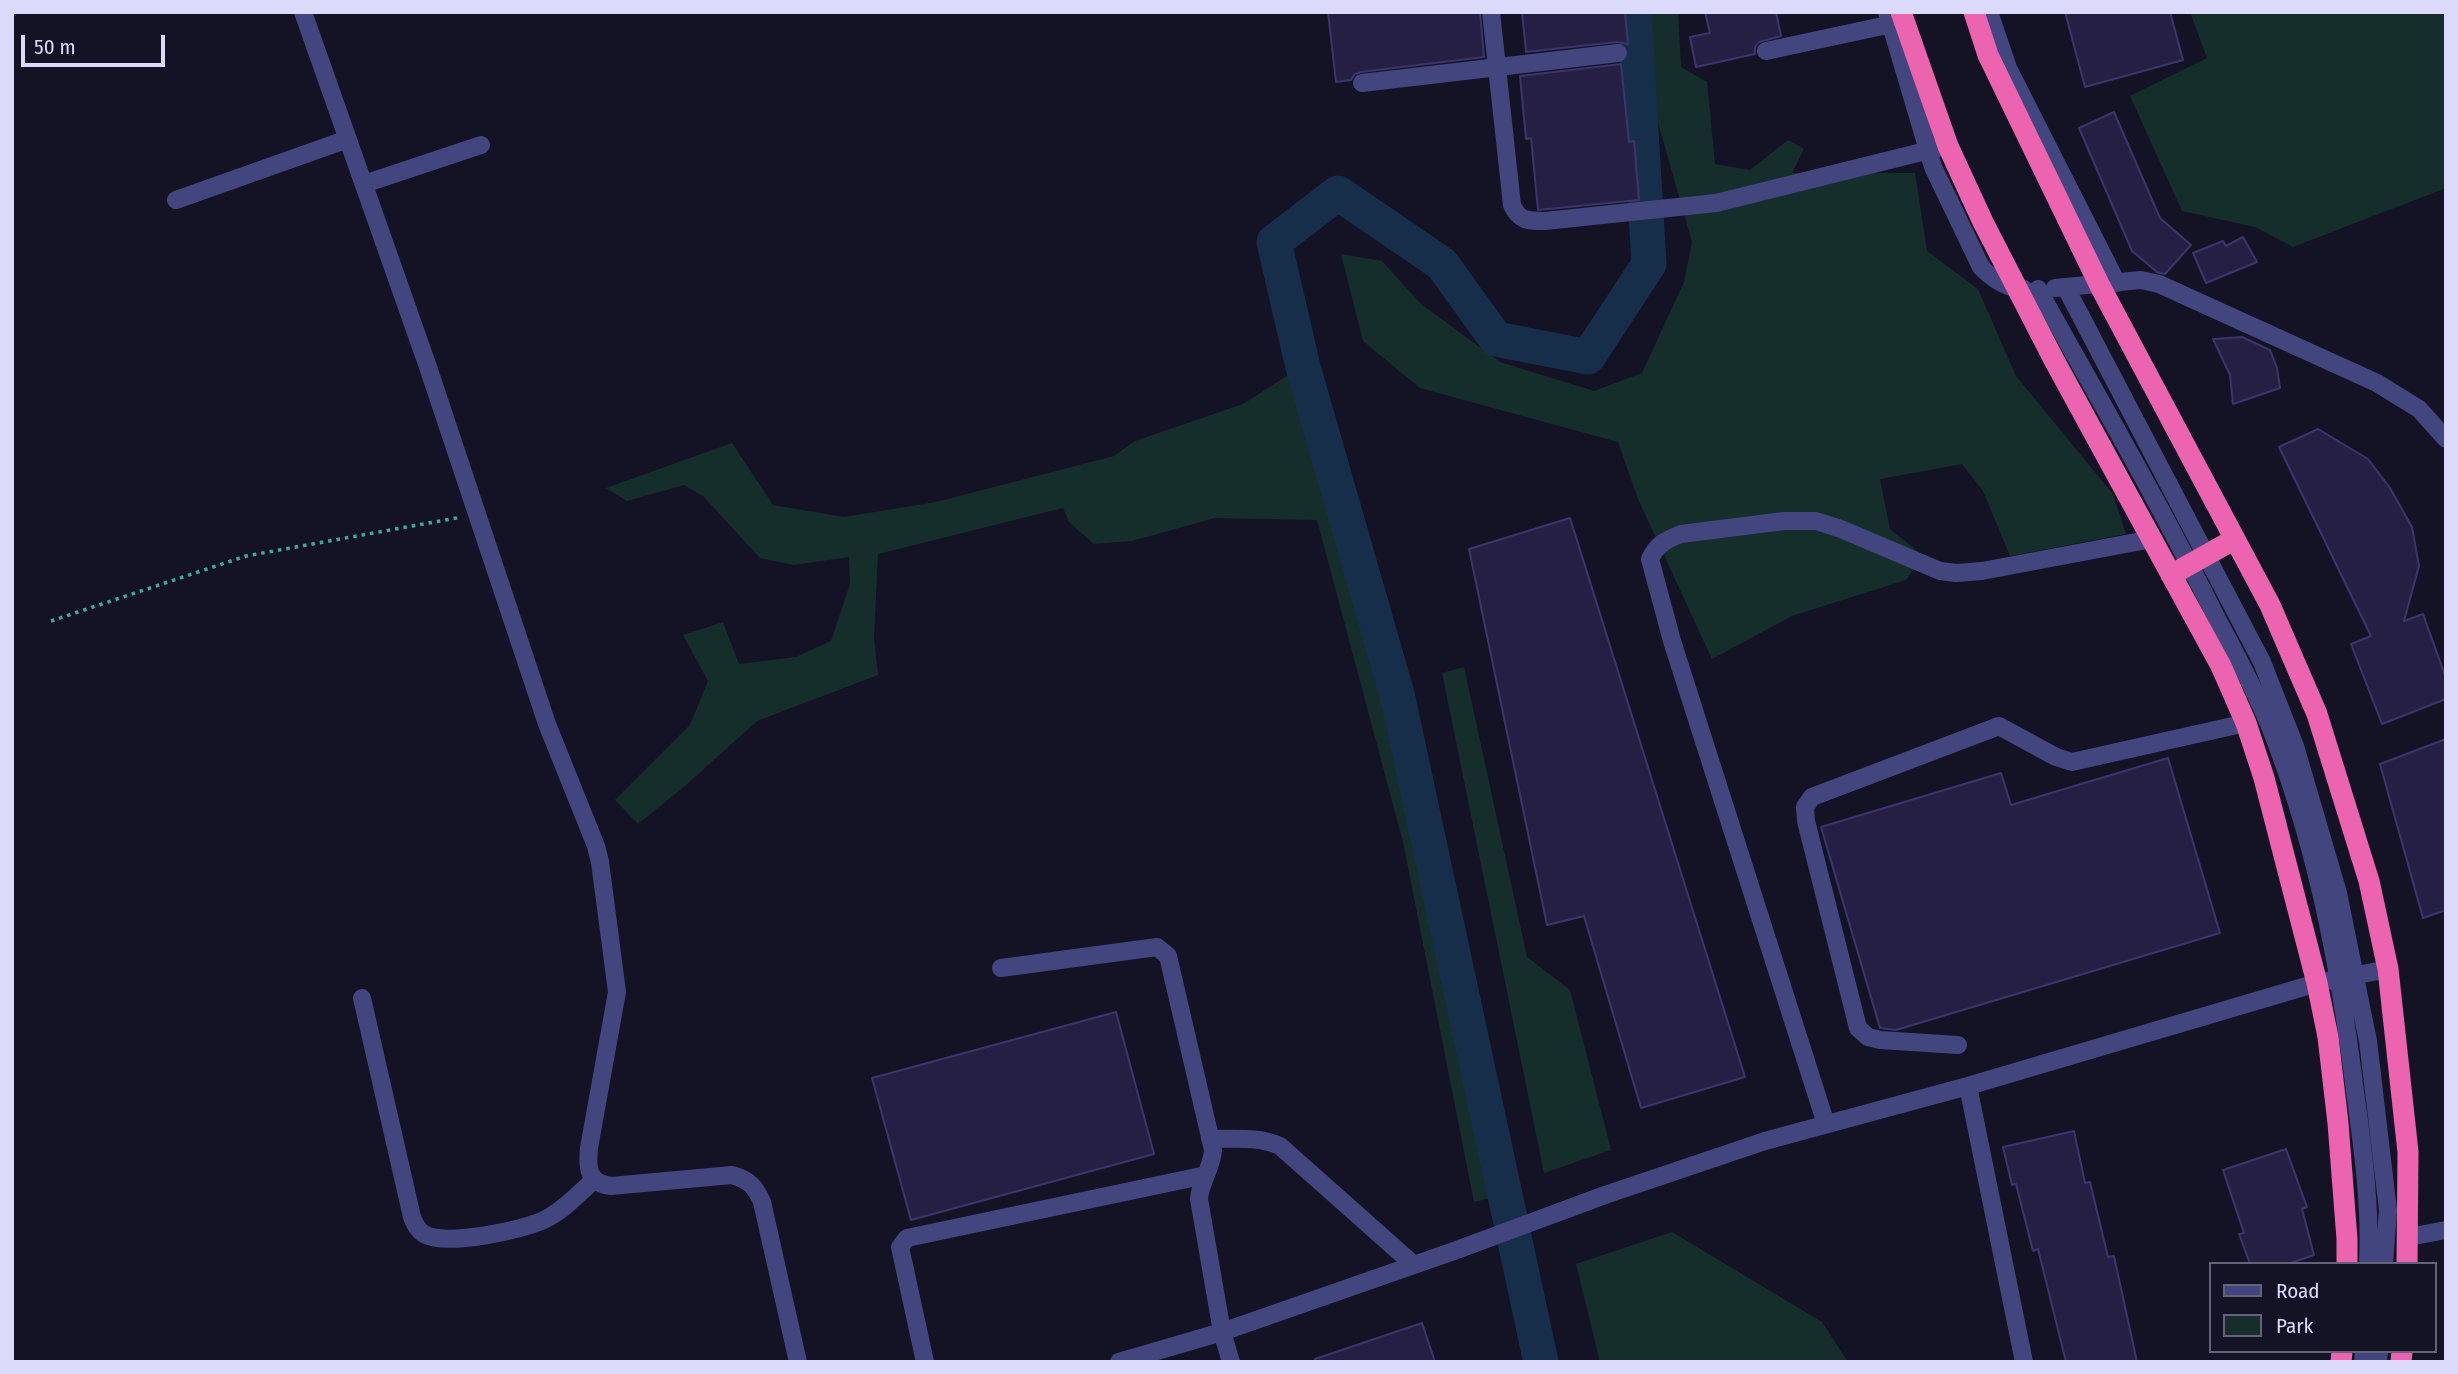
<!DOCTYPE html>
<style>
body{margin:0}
#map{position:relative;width:2458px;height:1374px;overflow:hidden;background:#141225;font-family:"Fira Sans Condensed",sans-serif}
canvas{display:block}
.frame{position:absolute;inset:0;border:14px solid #dbdafa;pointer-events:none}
.legend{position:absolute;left:2209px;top:1262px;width:228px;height:91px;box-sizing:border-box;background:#141225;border:2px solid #64627a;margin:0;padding:9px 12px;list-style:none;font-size:21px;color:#dbdafa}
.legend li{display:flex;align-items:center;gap:14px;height:35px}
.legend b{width:35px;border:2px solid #64627a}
.scale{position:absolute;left:21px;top:35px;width:144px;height:32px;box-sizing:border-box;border:4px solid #dbdafa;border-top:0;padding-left:9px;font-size:21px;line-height:24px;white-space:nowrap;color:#dbdafa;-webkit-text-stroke:5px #141225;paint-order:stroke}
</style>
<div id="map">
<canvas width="2458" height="1374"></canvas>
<div class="frame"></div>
<ul class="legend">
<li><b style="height:9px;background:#43457e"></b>Road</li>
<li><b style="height:19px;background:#162e2b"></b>Park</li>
</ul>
<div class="scale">50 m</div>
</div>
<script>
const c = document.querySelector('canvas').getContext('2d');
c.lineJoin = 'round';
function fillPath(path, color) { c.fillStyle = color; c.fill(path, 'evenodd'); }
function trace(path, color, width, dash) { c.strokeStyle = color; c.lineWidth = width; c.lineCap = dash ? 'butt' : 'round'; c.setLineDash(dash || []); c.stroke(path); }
fillPath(new Path2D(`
 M1650,12H1678L1681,67L1707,82L1715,164L1750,170L1788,140L1804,149L1792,173H1915L1927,251L1978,289L2016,376L2113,494L2126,534L2010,556L1983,491L1962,464L1880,479L1890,529L1923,556L1906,580L1792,616L1712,659L1638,499L1618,442L1420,388L1363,341L1341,254L1382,261L1421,304L1500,362L1594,391L1642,373L1684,282L1692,242L1657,119Z
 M2190,12H2446V188L2293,247L2255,227L2182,211L2130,96L2207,58Z
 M1290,374L1326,484L1404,760L1491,1198L1474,1202L1403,842L1317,520L1215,518L1132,541L1094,544L1069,522L1063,508L878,554L874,637L878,675L757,721L685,786L638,824L615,800L690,725L708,681L683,635L723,622L739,664L796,657L831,641L850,584L849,557L794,565L760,558L703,496L684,485L627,501L606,488L732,443L773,505L844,517L936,502L1114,456L1135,441L1243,404Z
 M1464,667L1527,957L1570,990L1611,1150L1544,1173L1442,673Z
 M1672,1232L1822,1322L1848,1362H1600L1576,1264Z`), '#162e2b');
trace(new Path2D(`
 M1541,1362L1397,694L1303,367L1274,242L1338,193L1442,264L1496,339L1588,357L1649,264L1634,12`), '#172e4a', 35);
const building = new Path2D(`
 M1328,12H1480L1484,57L1361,72L1355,74L1351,80L1336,82Z
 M1522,12H1625L1628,44L1617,42L1526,52Z
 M1705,12H1776L1781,36L1759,42L1755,47V54L1696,67L1690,37L1710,33Z
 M2065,12H2170L2183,60L2085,87Z
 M1621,64L1629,142L1634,141L1639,200L1538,210L1531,138L1526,139L1520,76Z
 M2114,112L2160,218L2191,245L2165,274L2157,272L2132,251L2079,128Z
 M2243,237L2257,262L2206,283L2193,253L2223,241L2226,246Z
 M2242,337L2270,350L2277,368L2280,388L2233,404L2230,375L2213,339Z
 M2318,429L2368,459L2390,488L2412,527L2419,566L2404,621L2423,614L2446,678V699L2382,724L2351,644L2371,636L2279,447Z
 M1570,518L1745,1077L1641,1108L1584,916L1547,925L1469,549Z
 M2446,739V910L2423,918L2380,764Z
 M2168,758L2220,933L1896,1030L1880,1028L1821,827L2001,773L2011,805Z
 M1116,1012L1154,1154L911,1220L872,1078Z
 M2074,1131L2085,1183L2090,1182L2108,1257L2114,1256L2137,1362H2066L2038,1249L2033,1251L2016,1184L2012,1185L2003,1147Z
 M2286,1149L2307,1207L2302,1209L2314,1255L2288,1264H2250L2239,1234L2244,1233L2223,1170Z
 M1422,1323L1435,1362H1316L1315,1359Z`);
fillPath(building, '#252043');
trace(building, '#3c356c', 2);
trace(new Path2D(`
 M51,621L246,556L462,517`), '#3eaa9b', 3.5, [3.5, 5]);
trace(new Path2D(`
 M303,12L427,364L547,724L596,846L600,862L617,992L589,1148C587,1169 588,1183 611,1186L732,1175C749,1180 755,1186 762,1202L798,1362
 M1491,12L1512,205C1519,221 1528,221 1545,221L1716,203L1938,148
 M1887,12L1933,167L1981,267C1991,278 2009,290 2024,289
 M1989,12L2008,68L2117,283
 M1766,51L1892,24
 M1362,83L1618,53
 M364,184L481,145
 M176,200L348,139
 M2055,288L2141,280L2159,284L2377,383L2419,409L2446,439
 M2066,288L2262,662L2295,746L2338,893L2368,1041L2388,1210L2384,1264
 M2038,289C2098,397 2160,504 2215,615C2234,651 2254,687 2269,724C2315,839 2339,962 2354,1084C2362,1144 2371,1203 2368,1264
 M1001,968L1157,947L1168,956L1213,1150C1212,1168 1200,1182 1199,1199L1222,1332L1231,1362
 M362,998L412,1217C415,1224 417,1230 424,1234C445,1247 524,1230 546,1219C564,1210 578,1194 593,1181
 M1958,1045L1880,1040L1868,1037L1858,1028L1806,821L1805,807L1812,797L1999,726L2056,757L2072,762L2246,723
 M1968,1086L2024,1362
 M1826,1124L1672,641L1650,559C1657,544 1666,540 1681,534L1784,521H1816L1841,529L1940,571L1956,573L1982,571L2152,539
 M1210,1139C1233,1139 1259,1136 1280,1146L1414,1265
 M2409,1237L2446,1230
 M925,1362L900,1247L907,1238L1206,1175
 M1119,1362L1222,1332L1454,1251L1605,1195L1765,1141L1968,1086L2317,983L2388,969
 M2363,1362L2364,1351
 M2378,1362L2379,1351`), '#43457e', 18);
trace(new Path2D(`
 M1901,12L1948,146L1983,222L2054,360L2221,666L2246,723L2264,778L2317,983L2328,1037L2338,1123L2347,1239V1264
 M1974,12L1988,55L2100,286L2270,605L2317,714L2369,881L2388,969L2408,1152L2407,1264
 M2171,575L2235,539
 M2341,1362L2342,1351
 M2401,1362L2402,1351`), '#ec64af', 21);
</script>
